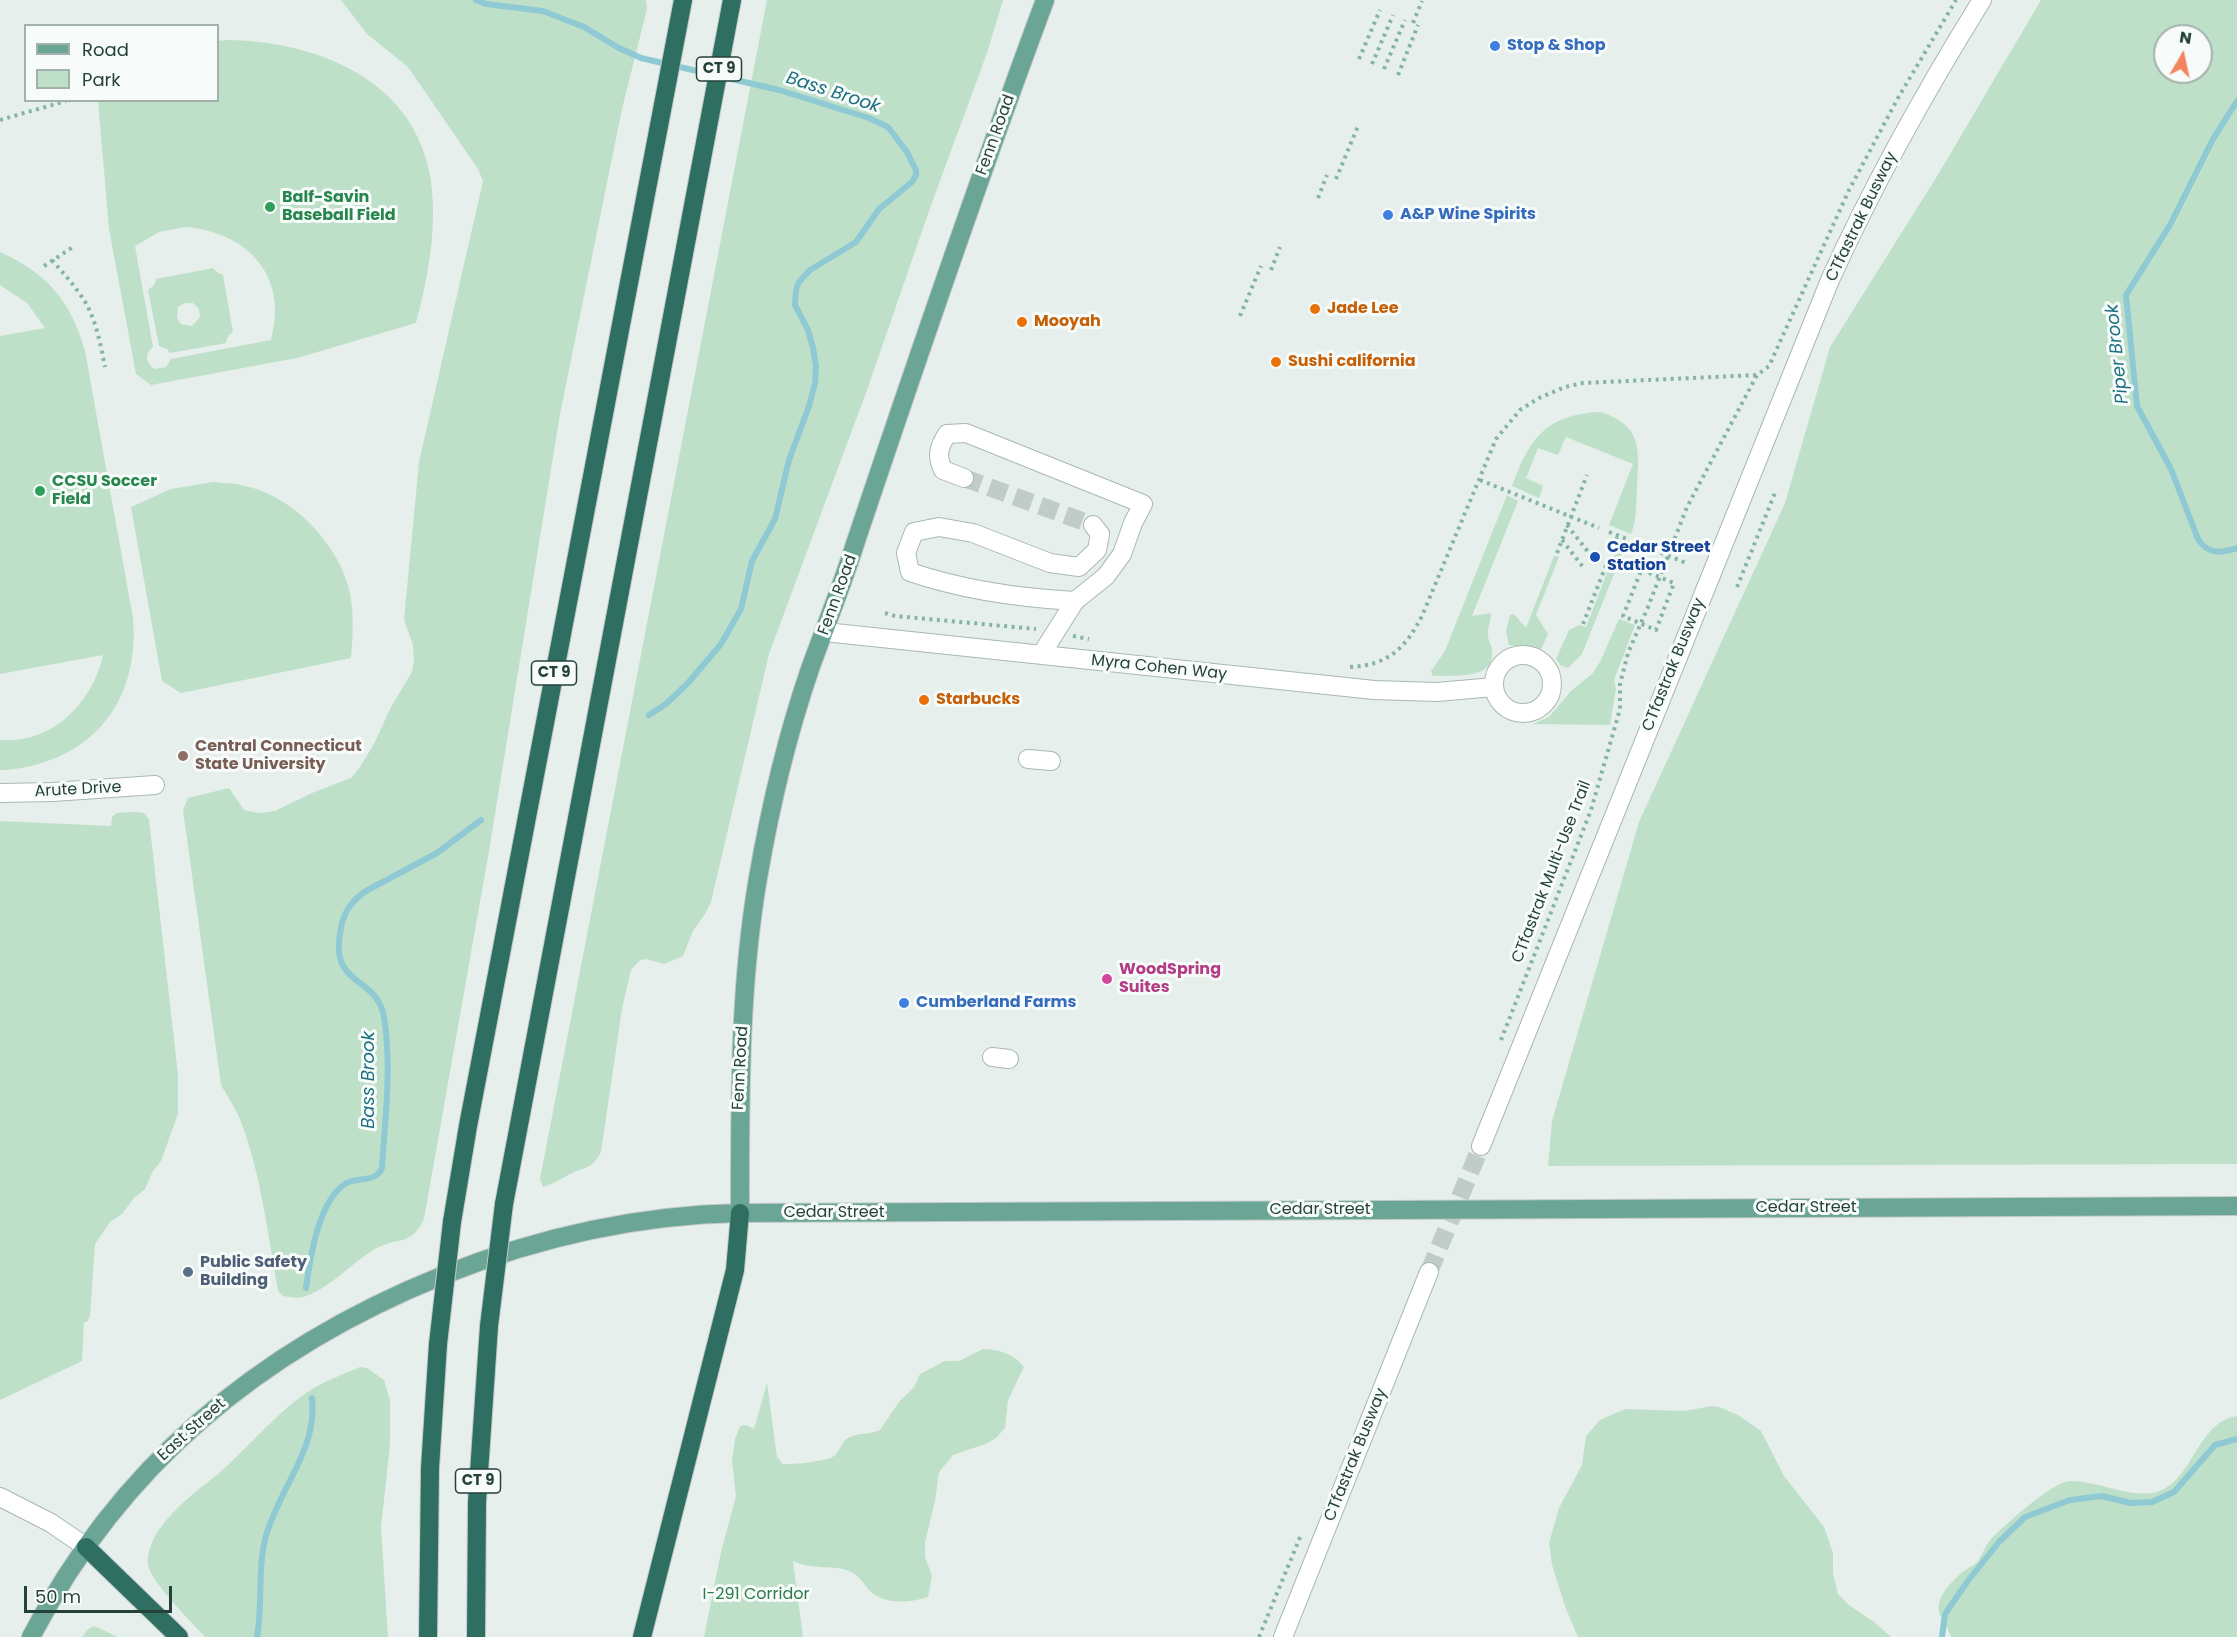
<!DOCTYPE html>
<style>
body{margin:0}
#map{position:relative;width:2237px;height:1637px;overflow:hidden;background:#e6efeb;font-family:Poppins,sans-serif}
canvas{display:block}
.legend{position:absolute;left:24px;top:24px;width:195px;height:78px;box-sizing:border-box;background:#f7fbf9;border:2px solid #a3b1ad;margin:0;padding:8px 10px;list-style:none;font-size:18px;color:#24423a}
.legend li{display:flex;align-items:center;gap:12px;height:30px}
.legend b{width:30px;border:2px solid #a3b1ad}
.north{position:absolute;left:2153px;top:24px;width:60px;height:60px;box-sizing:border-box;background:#f7fbf9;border:2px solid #a3b1ad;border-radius:50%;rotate:9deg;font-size:16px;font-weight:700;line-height:24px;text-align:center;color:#24423a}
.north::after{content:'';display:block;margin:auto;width:21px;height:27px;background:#f4845f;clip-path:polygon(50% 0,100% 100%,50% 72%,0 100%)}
.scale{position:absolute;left:24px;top:1586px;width:148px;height:27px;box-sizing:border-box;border:3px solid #24423a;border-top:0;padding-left:8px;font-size:18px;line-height:21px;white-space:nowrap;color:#24423a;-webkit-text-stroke:4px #f7fbf9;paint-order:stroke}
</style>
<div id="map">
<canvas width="2237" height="1637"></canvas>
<ul class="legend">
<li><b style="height:8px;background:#6aa596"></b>Road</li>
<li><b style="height:16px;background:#bfe0c8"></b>Park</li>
</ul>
<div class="north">N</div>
<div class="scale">50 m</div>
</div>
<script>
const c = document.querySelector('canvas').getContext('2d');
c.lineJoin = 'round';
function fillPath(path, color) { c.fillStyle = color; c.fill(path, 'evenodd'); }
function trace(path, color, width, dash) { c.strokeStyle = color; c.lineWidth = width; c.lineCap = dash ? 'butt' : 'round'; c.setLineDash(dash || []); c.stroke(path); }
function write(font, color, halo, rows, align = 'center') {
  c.font = font + ' Poppins,sans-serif'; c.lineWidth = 6; c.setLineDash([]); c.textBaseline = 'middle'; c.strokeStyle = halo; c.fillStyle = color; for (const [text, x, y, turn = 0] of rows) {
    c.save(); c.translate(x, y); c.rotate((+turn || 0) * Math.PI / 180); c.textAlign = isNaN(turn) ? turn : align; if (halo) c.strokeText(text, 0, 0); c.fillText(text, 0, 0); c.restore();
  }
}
fillPath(new Path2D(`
 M341,0H646L647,9L622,109L560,414L489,851L424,1219C411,1247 398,1236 375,1249C351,1263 333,1286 306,1296C299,1299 290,1297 283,1296L278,1291C268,1236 261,1174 241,1122C236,1109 228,1097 221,1085L183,810L188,798L229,788L244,810L258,813L275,811L312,793L351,778L360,767L374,744L391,707L412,672L414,659L413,645L404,620L419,462L483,181L478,169L408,67L367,34Z
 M767,0H1003L987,53L929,211L867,390L769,654L711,902L705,914L693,931L683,956L664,964L646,959L640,960L631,970L622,1009L601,1152C592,1170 586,1166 570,1174C561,1179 553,1184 543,1187L540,1179Z
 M2041,0H2237V1164L1548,1166L1552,1121L1639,822L1785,503L1830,347L1939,173ZM2165,36H2201V72H2165Z
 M227,40C312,41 409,76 429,170C439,220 429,274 416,323L297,358L151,385L136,374L109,229L98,101L218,100V41ZM186,227C248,232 289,277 271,340L171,359L166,367L155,369C146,364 144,354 153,347L135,246L159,232Z
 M0,252C47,273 71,301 85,351L133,618C140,703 91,762 6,770H0V740C53,744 92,703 103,655L0,674V336L45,328L27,303L0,285Z
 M213,268L217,272L223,275L233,332L228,336L226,343L170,353L167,349L159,346L148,290L154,285L156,279ZM185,303H193L199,309L200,317L192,326L181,324L177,318L178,307Z
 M1600,412C1643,425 1639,450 1637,487C1636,504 1637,519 1631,534L1609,525L1633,464L1566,437L1558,455L1538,448L1526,478L1543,486L1539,498L1512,486C1530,438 1545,415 1600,412Z
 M213,482C224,483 235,483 245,486C293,496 340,545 350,593C354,615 353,635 351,658L181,693L162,681L131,507L171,489Z
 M1507,495L1518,501L1472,616L1491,613C1491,621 1487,629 1488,636C1488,641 1492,645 1492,650C1496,681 1452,675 1433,676L1431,671L1445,651Z
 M1619,542L1626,544L1582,654L1568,668L1560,665L1556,659L1569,630L1579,625L1586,627Z
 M1554,556L1559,557L1536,615L1548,634L1541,649L1509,645L1506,631L1510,615L1514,614L1526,628Z
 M1619,619L1635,625L1614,680L1616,689L1610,725L1533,724L1549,717L1571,691L1593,673L1600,662Z
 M134,812L144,813L149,819L178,1075V1114L161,1161L153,1171L145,1189L134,1198L122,1214L110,1222L95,1244L90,1316L87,1322H84L82,1361L0,1400V821L111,826L112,817L117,813Z
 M983,1349C1000,1350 1013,1353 1024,1367L1008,1400L1005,1428L996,1438L988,1443L953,1455L939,1472L935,1501L925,1542V1557L932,1576L928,1597C910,1603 883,1605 869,1590C863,1583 859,1575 849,1571C837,1566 824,1568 811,1566C805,1566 799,1563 793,1561L803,1637H704L721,1552L736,1496L732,1461L735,1439L740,1426L746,1425L754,1429L767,1383L777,1457L783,1464C791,1465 828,1461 834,1456C841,1451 840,1442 848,1438C858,1432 870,1435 880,1430L899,1402L914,1387L920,1374L945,1361H959Z
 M360,1367L367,1368L384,1380L390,1400V1445L381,1527L388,1637H205C192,1622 152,1584 148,1565C146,1555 154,1535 161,1527C175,1507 199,1489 218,1474C248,1448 273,1416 306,1393C322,1382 342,1375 360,1367Z
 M1712,1406L1719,1407L1738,1415L1761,1431L1784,1476L1824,1527L1833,1553V1574L1838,1594L1849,1605L1874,1622L1891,1637H1578L1566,1609L1552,1565L1549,1543L1559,1508L1582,1465L1586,1436L1600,1420L1625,1409L1684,1411Z
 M2237,1416V1637H1951C1948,1625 1936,1616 1939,1604C1941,1592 1955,1578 1964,1571C1968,1568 1975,1565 1978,1561C1983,1553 1986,1544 1993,1537C2006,1524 2052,1482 2070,1481C2098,1480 2139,1503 2164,1489C2195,1472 2199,1422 2237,1416Z
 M94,1626L116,1636L118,1637H82L87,1630Z`), '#bfe0c8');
trace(new Path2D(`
 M476,0L486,4L543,11L584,27L619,48L641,58L779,90L869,118L888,127L907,152L916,170V175L912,182L879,209L856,242L810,270L799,282L796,290L795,305L808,330L813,348L816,366L815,383L809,406L789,460L775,519L752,561L741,609L721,644L688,683L666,704L649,715
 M2237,101L2213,139L2170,225L2126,295L2137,406L2171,469L2198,539C2208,555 2221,553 2237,548
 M306,1288C310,1259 318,1202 345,1184C357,1176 375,1184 382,1168C385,1119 392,1066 384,1017C376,973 328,989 341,928C344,911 352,901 366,891L437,853L481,820
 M257,1637C263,1604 257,1569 266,1536C279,1489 318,1449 312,1398
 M1942,1637L1945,1614L1967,1582L1999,1542L2025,1517L2070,1500L2102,1496L2130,1503L2152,1502L2174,1492L2215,1445L2237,1439`), '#8ec9d4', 6);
trace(new Path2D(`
 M964,478L1093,525
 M1429,1272L1481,1146`), '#bfccc8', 18, [18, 9]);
const minor = new Path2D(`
 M964,478L943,470C936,455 939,447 947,434L966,433L1143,504L1133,523L1122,554L1106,576L1075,601L1041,655
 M1075,601C1019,598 963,590 910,572L906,553L914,532L939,527L973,533L1050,563L1079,567L1097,550L1100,534L1093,525
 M825,632L1374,690L1437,692L1494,687
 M1494 684a29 29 0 1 1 58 0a29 29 0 1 1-58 0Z
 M1028,759L1051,761
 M0,793L53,792L155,785
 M992,1057L1009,1059
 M1481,1146L1830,280C1874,183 1926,90 1982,0
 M0,1497L51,1523L86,1547
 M1283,1637L1429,1272`);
const major = new Path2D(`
 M740,1213C740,1101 739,988 758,878C770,808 787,736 810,669C825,627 842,586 855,544C916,362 978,180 1045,0
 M31,1637C121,1463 264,1347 444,1275C539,1237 637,1215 740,1213L2237,1206`);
const highway = new Path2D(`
 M504,1204L732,0
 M452,1222L468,1126L683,0
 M86,1547L179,1637
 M428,1637L430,1468L438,1344
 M476,1637L477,1502L489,1326
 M642,1637L735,1270L740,1213`);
trace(minor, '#a8b8b2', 20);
trace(major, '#c2cac8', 20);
trace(highway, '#c2cac8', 20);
trace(new Path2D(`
 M1413,23L1422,1
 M1359,59L1380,10
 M1372,64L1393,15
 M1384,69L1405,20
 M1398,75L1418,25
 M0,120L66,101
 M1336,179L1358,126
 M1318,198L1327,175
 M52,260C61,271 71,281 79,293C95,313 100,342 105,367
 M44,266L73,247
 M1271,270L1280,247
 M1240,316L1261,266
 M1480,480L1599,528
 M1567,525L1589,553
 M1609,532L1627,539
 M1562,540L1583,567
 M1647,547L1686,563
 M1557,553L1587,475
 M1642,570L1674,583L1656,630L1623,616L1650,548
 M1737,587L1775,493
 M885,613L895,616L1036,629
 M1583,624L1618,535
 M1073,636L1089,639
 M1350,667C1388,665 1405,649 1422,616L1496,439L1520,410L1539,398L1565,387L1583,383L1757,375
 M1501,1040L1591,810L1620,709V684L1628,653L1648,607L1687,507L1757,375L1769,366L1849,190L1898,98L1956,0
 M1259,1637L1301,1535`), '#86b3a5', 4, [3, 4.5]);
trace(minor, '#fff', 18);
trace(major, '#6aa596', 18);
trace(highway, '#2f6f62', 18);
const highwayBridge = new Path2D(`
 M489,1326L504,1204
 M438,1344L452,1222`);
trace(highwayBridge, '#c2cac8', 20, []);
trace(highwayBridge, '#2f6f62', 18);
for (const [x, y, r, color] of [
 [1495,46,6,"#3f7fe0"],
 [270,207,6,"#2e9e5b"],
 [1388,215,6,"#3f7fe0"],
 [1315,309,6,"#e8710a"],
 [1022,322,6,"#e8710a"],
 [1276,362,6,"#e8710a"],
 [40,491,6,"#2e9e5b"],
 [1595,557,6,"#1a4fb4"],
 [924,700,6,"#e8710a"],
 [183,756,6,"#8d6e63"],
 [1107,979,6,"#d1479c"],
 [904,1003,6,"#3f7fe0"],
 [188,1272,6,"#5c6f8a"]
]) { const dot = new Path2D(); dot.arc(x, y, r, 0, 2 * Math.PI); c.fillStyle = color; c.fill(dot); trace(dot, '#f7fbf9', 2); }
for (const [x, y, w] of [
 [719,69,45],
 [554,673,45],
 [478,1481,45]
]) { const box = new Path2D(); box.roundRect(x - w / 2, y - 12, w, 24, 4.5); c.fillStyle = '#f7fbf9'; c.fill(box); trace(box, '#24423a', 1.5); }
write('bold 15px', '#24423a', null, [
 ["CT 9",719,69],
 ["CT 9",554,673],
 ["CT 9",478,1481]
]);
write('bold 16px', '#366cbe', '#f7fbf9', [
 ["Stop & Shop",1507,46],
 ["A&P Wine Spirits",1400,215],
 ["Cumberland Farms",916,1003]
], 'left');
write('16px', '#24423a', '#f7fbf9', [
 ["Fenn Road",996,135,-70],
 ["CTfastrak Busway",1862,217,-64],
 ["Fenn Road",838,595,-70],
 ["CTfastrak Busway",1674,665,-68],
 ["Myra Cohen Way",1159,668,6],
 ["Arute Drive",78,790,-3],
 ["CTfastrak Multi-Use Trail",1552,872,-69],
 ["Fenn Road",741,1068,-87],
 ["Cedar Street",1806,1208],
 ["Cedar Street",1320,1210],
 ["Cedar Street",834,1213],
 ["East Street",192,1430,-42],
 ["CTfastrak Busway",1356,1455,-68]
]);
write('bold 16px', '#27864d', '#f7fbf9', [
 ["Balf-Savin",282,198],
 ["Baseball Field",282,216],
 ["CCSU Soccer",52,482],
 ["Field",52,500]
], 'left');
write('bold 16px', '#c56008', '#f7fbf9', [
 ["Jade Lee",1327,309],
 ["Mooyah",1034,322],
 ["Sushi california",1288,362],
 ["Starbucks",936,700]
], 'left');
write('bold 16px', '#164399', '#f7fbf9', [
 ["Cedar Street",1607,548],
 ["Station",1607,566]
], 'left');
write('bold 16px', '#785e54', '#f7fbf9', [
 ["Central Connecticut",195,747],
 ["State University",195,765]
], 'left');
write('bold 16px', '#b23c85', '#f7fbf9', [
 ["WoodSpring",1119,970],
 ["Suites",1119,988]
], 'left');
write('bold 16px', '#4e5e75', '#f7fbf9', [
 ["Public Safety",200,1263],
 ["Building",200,1281]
], 'left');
write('16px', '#2d7a4b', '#f7fbf9', [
 ["I-291 Corridor",756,1595]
]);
write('italic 18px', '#1c6f80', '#f7fbf9', [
 ["Bass Brook",833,93,18],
 ["Piper Brook",2118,354,-96],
 ["Bass Brook",369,1080,-90]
]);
</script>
